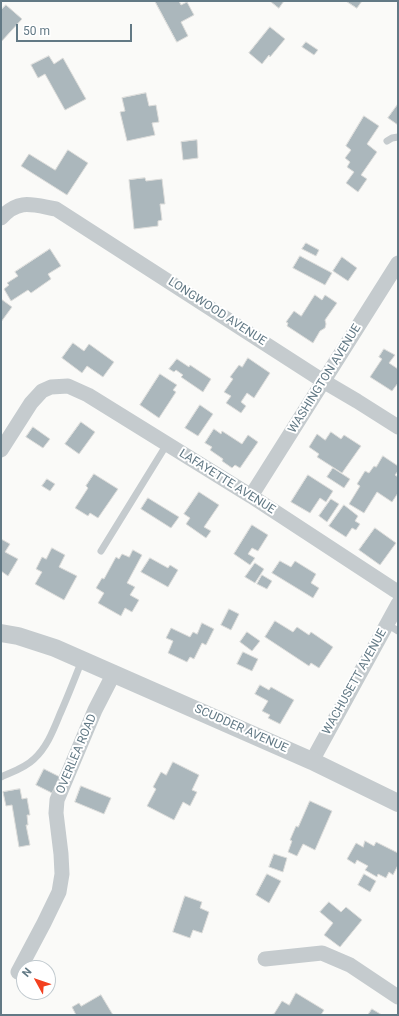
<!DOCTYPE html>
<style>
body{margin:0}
#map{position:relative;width:399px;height:1016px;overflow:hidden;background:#fafaf8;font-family:Roboto,sans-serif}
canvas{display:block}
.frame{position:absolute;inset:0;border:2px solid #627985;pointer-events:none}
.north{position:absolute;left:16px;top:960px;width:40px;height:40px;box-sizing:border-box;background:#fff;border:1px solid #c0c9ce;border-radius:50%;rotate:310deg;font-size:11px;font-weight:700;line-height:16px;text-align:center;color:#627985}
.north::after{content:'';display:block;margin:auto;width:14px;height:18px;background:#f3401f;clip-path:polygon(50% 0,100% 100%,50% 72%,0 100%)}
.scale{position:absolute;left:16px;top:24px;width:116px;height:18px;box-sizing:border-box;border:2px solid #627985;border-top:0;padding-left:5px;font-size:12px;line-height:14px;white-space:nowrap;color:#627985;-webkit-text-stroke:3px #fff;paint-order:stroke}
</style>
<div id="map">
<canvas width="399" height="1016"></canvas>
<div class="frame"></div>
<div class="north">N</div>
<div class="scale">50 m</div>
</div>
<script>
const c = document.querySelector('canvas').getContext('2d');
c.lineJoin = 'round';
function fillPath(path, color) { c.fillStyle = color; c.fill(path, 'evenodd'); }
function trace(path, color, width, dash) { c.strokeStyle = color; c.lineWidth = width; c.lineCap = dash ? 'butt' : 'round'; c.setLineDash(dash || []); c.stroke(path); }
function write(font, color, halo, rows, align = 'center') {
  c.font = font + ' Roboto,sans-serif'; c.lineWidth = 4; c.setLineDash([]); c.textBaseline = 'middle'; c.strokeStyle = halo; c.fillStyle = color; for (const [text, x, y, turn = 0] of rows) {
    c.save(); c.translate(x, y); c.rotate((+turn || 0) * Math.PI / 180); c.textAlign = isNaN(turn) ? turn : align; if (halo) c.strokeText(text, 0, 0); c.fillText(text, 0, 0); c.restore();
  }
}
const building = new Path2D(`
 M155,1H179L181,5L187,2L194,15L181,22L188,36L177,42Z
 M270,1H284L279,8Z
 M346,1H362L357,8Z
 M6,5L22,19L1,42V10Z
 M270,27L285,39L270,57L269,55L262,64L249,53Z
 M306,42L318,50L314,55L302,47Z
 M49,56L54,64L63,58L86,99L65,110L45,74L38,78L31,65Z
 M146,93L149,106L156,105L159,122L152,123L155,135L127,141L120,112L125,111L122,98Z
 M398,104V125L388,118Z
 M364,116L379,126L367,144L377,152L361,175L367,179L358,192L346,183L354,172L347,167L350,162L345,158L351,150L346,146Z
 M197,140L198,158L183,160L181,142Z
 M68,150L88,163L67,195L21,166L29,154L55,170Z
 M145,178L146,181L162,179L165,204H160L162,220L158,221V226L134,229L129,180Z
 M306,243L319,250L316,256L302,249Z
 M50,249L61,266L48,274L51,279L31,293L28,290L11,301L4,289L9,285L7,283L18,276L15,272Z
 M300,256L332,273L325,285L293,268Z
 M342,257L357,268L348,281L333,271Z
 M315,295L322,300L325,295L337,303L325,320L326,324L325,328L320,331L313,343L287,326L288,323L286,322L294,311L301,316Z
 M1,299L12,307L1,322Z
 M73,343L84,351L89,344L114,362L103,377L87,366L82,373L62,358Z
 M384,349L395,355L389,363L398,369V383L392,391L370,377L382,359L379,357Z
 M248,358L270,373L254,398L247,393L241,402L246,406L241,413L226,403L231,396L224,392L233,379L230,377L239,365L242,367Z
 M177,359L189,367L190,365L211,379L203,392L181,377L183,375L176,370L174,372L169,369Z
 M160,374L177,385L173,390L176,392L159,418L140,405Z
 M200,405L213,414L198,436L185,428Z
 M81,422L95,432L79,454L65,444Z
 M33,427L50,439L43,448L26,437Z
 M214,429L221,434L222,431L242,444L248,435L258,442L240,468L235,465L232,468L222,461L223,459L210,450L212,447L205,443Z
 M331,432L341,439L344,435L361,446L342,473L317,457L319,454L309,447L317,434L325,440Z
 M383,456L398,466V471L395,475L398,477V493L392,502L377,492L364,513L349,504L360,486L357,484L365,471L369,473L374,466L376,467Z
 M333,468L350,479L344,488L327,477Z
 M94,474L118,489L98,518L90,513L88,516L75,508L88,488L86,486Z
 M308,475L333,491L326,502L320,498L310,513L291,502Z
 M47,479L55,484L50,491L42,486Z
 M199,492L219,505L204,527L211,531L206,538L186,524L190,518L184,514Z
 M148,498L179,517L171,528L141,509Z
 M331,499L339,504L327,522L319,516Z
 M344,505L358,516L355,521L360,524L356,530L352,528L346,537L329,526Z
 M252,525L268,535L258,551L252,548L248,554L255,558L250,565L234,554Z
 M375,528L396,543L380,565L359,550Z
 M1,539L10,544L5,552L18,559L8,576L1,571Z
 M52,548L65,555L59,567L77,576L64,600L35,584L42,572L36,569L42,557L46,559Z
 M133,550L142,555L127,583L135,587L130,595L139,600L132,612L125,608L121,616L98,603L104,593L96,588L102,578L104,579L116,557L119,559L122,554L129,557Z
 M150,558L168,568L170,565L178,570L168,587L141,572Z
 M280,561L291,567L295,561L316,574L311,583L319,588L313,598L272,573Z
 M255,563L264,569L255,583L245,577Z
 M262,575L272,581L267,589L257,584Z
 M229,609L239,614L231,630L221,625Z
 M275,621L293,632L297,627L309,635L311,632L333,647L319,668L311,663L309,666L265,637Z
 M202,623L214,629L206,645L202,643L194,659L190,657L187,662L168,653L173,641L166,638L171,628L190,637L193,632L197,634Z
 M247,632L260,641L252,651L240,642Z
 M243,652L258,659L252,671L237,664Z
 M260,685L269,690L271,687L294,700L280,724L268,718L270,715L262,711L268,701L255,694Z
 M173,762L199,775L192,790L197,792L190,806L183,802L174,820L147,806L156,789L153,787L161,772L166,775Z
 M44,769L60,777L52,793L36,785Z
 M81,786L111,798L104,814L75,802Z
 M20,789L22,799L27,798L30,815H27L28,825H26L30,845L19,847L12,805L6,806L3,792Z
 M310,801L332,811L315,850L303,844L297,856L288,852L292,841L290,840L296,826L298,827Z
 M365,841L374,846L376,842L398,853V865L393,875L389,872L386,878L378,874L377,877L365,870L368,866L357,860L355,864L347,859L356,843L363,847Z
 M274,854L287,858L283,872L269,867Z
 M267,874L281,881L269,903L256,895Z
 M364,874L376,881L370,892L358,885Z
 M185,896L202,902L200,908L209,912L202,933L193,930L190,938L173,932Z
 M329,902L341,912L346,907L362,920L340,947L324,935L333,923L320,912Z
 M296,993L324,1010L321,1015H269L274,1014L282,1001L289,1005Z
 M101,995L113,1015H76L72,1007L79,1003L81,1006Z
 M372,1009L382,1015H368Z`);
fillPath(building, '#abb7bc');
trace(building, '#dcdcda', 1);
trace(new Path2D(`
 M387,141L392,138L398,137
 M101,551L167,444
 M387,624L398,631
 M1,777C12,772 25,768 34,759C47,747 53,731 60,714C68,696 75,678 82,660`), '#c5cbce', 7);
trace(new Path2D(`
 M1,218C19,198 33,205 56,209L323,381L357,401L398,427
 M1,450L31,403L42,391L51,387L68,386L88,395L251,496L393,589L398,592
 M251,496L398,263
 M312,761L398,604
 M265,959L322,953L350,965L398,997
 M18,972L44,923L59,892L62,874L61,854L56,813L57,800L95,710L114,673`), '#c5cbce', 15);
trace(new Path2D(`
 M1,633L18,636L55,648L312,761L398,803`), '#c5cbce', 18);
write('12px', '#627985', '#fff', [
 ["LONGWOOD AVENUE",217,312,33],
 ["WASHINGTON AVENUE",325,379,-58],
 ["LAFAYETTE AVENUE",227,482,32],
 ["WACHUSETT AVENUE",355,682,-61],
 ["SCUDDER AVENUE",241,729,24],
 ["OVERLEA ROAD",77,754,-67]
]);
</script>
